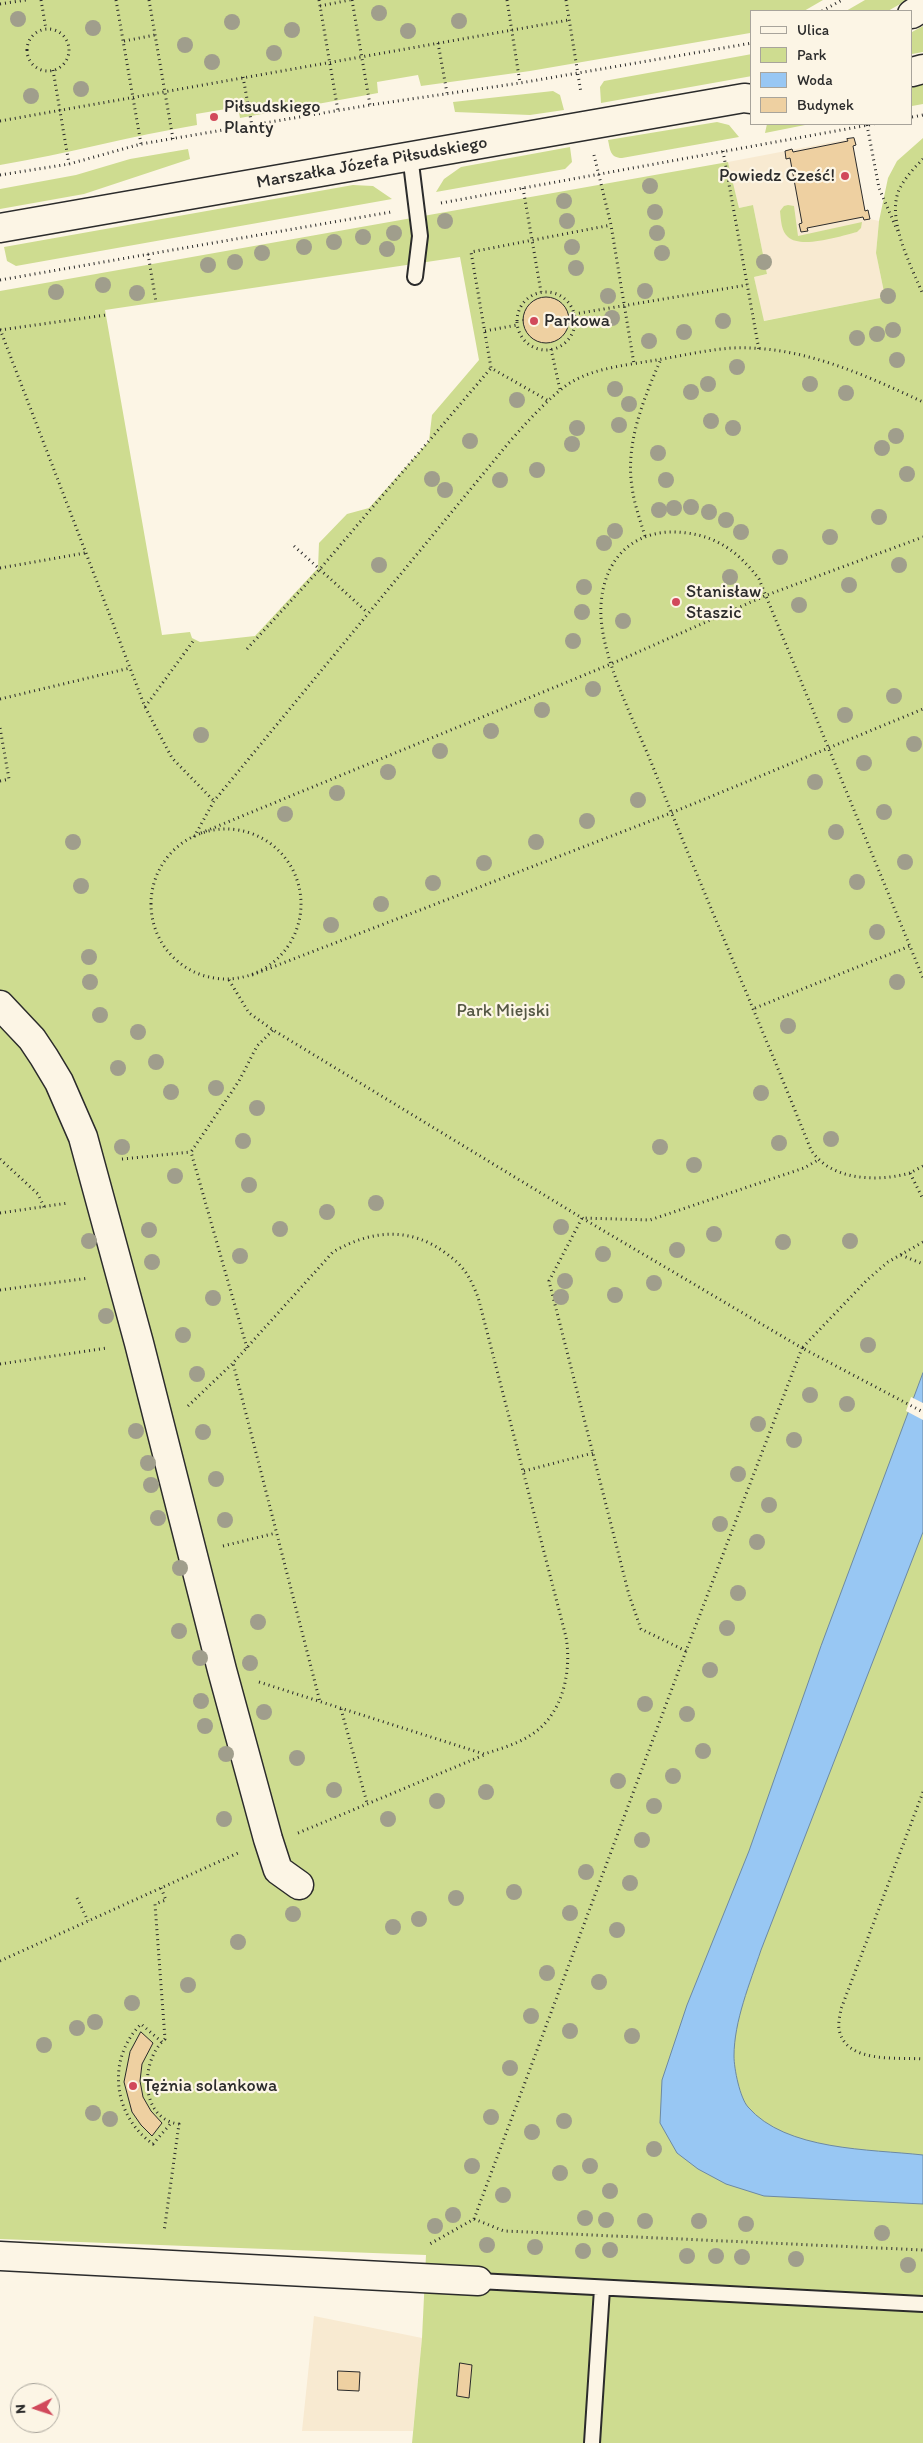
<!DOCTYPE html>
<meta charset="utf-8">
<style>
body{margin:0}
#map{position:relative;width:923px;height:2443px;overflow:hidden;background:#fcf5e5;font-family:Itim,sans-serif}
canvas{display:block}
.legend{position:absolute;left:750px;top:10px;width:162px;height:115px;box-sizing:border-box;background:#fcf5e5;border:1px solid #a8a49b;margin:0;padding:6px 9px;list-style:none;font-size:15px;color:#2b2b2b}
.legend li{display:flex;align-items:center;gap:10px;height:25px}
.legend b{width:25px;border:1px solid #a8a49b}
.north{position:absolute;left:10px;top:2383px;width:50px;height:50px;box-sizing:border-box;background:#fcf5e5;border:1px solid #a8a49b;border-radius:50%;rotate:266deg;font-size:14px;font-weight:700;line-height:20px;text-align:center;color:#2b2b2b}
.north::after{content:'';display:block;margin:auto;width:18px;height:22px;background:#d1495b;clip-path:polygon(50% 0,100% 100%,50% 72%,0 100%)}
</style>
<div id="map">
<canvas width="923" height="2443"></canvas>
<ul class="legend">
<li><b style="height:6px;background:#fcf5e5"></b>Ulica</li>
<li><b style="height:14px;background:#cedc90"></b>Park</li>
<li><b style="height:14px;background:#98c7f3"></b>Woda</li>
<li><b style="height:14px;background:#eed0a1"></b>Budynek</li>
</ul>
<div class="north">N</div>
</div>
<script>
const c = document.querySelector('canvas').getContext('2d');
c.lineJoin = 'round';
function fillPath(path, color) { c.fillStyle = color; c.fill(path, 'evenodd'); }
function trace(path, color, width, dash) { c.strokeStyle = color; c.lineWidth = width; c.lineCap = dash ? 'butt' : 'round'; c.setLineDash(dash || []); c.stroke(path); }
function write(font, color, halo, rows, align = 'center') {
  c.font = font + ' Itim,sans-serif'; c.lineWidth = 4.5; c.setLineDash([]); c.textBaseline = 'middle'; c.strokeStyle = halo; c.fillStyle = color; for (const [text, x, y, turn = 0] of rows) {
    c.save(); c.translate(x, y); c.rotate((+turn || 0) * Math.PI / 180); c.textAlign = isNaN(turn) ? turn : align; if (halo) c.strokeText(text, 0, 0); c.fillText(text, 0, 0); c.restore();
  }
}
fillPath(new Path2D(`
 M854,138L856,145L853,146L865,210H868L870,219L879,221L876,253L885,297L763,321L754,277L767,274L753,205L739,208L728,162Z
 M314,2316L422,2338L413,2431H302Z`), '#f8ead1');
fillPath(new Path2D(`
 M0,0H823L804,11H752L750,33L530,71L421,86L418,75L377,82L378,93L240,118L238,107L196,114L197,125C131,136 66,154 0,165Z
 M865,0H907L888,11H846Z
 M923,26V52L912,54V32Z
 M752,54V76L601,103L600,87L604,81Z
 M923,82V104L912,106V85Z
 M553,91L560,95L564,110L530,115L455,112L453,102Z
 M717,122L729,125L739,137L622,158C610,158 610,149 608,140Z
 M767,124H810L765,133Z
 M923,138V2443H412L422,2338L426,2255L0,2239V291L728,162L739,208L753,205L767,274L754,277L764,321L885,297L876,253L879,221L888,178L897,161ZM460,257L479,360L432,415L429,441L369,508L347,514L319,543L318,568L255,636L200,642L192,638L190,632L162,635L105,310Z
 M570,147L572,162L565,169L436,192L444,179L461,167Z
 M188,149L190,159L84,194L0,209V189L76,175L130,159Z
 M353,185L373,186L392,199L16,266L7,261L4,247Z
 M788,205L794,206L798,236L862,222L861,228L857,232C841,236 801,249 788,237C781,231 781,220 780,211L784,206Z`), '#cedc90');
const water = new Path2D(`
 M923,1373V1532L761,1950C750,1983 734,2021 734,2056C734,2069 740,2098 748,2107C786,2151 870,2149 923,2155V2204L764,2196L726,2184L698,2169L677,2153L660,2123L662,2080L687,2005L749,1851L821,1646Z`);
fillPath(water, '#98c7f3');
trace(water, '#6c89a3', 1);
fillPath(new Path2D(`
 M911,1397L923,1403V1420L906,1411Z`), '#fcf5e5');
const building = new Path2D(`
 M854,138L856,145L853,146L865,211L868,210L870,219L864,220L863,217L807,228L808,231L801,232L799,224L802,223L790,158L786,159L785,151L792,149L793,152L848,141L847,139Z
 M523 320a23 23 0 1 1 46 0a23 23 0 1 1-46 0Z
 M141,2032L153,2043L142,2064L140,2081L143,2097L151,2111L162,2123L152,2136L141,2125L132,2112L124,2082L130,2052Z
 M460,2363L472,2365L469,2398L457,2396Z
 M338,2371L360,2372L359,2391L338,2390Z`);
fillPath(building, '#eed0a1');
trace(building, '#2b2b2b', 1);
const lane = new Path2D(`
 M410,155L420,236L415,277
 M478,2281L923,2304
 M592,2443L602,2289`);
const street = new Path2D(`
 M912,14L923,7
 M912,72L923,69
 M0,228L744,98L752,99
 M0,1005L32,1039L44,1057L59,1082L83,1137L139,1343L222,1670L268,1839L278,1870L299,1885
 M0,2256L478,2281`);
trace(lane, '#2b2b2b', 18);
trace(street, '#2b2b2b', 31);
trace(new Path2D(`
 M41,0L46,29
 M116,0L141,144
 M149,0L173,139
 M319,0L338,111
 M352,0L370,105
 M507,0L520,83
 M566,0L581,93
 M0,4L26,0
 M320,6L350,0
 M822,11L842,0
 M27 50a21 21 0 1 1 42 0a21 21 0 1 1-42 0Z
 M124,41L155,35
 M438,43L447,93
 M53,70L69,164
 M243,77L252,126
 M912,117L923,115
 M0,121L569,20
 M867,125L879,188L898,232
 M723,151L759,350
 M594,155L611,225L634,364
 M923,159C914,168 904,179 899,190C886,220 912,267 923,295
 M0,175L69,164L141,144L370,105L520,83L752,43
 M523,188L541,292
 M441,203L874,124
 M148,254L156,302
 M0,280L391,212
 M517 321a29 29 0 1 1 58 0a29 29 0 1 1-58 0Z
 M574,314L747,285
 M0,329L145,707L172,758L214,801
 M0,330L106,315
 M485,331L517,325
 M551,349L560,390
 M547,400L491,368L471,252L611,225
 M645,536C640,520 634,503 632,487C625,443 644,398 661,359
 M294,546L368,613
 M0,568L85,553
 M247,649L320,569L491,368
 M0,699L130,668
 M145,707L194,640
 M0,728L9,779L0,781
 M151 904a75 75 0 1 1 150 0a75 75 0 1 1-150 0Z
 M201,833L611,664L767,595L923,537
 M194,837L214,801L511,440C528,421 544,403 564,387C588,369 621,366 650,361C677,357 704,350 732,348C800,345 863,374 923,402
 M252,975L671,813L923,709
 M229,980L249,1013L273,1030L582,1218L802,1348L686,1651L474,2219L428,2245
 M755,1008L910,946
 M0,1159L38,1194L44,1207
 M122,1159L191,1152
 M923,1166L910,1173L923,1199
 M910,1173C878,1182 831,1181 811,1150C759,1020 703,892 651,762C633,718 598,652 601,605C604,555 638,526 687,533C719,537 740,554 759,579L923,978
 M0,1213L68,1203
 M923,1242L888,1262L867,1280L802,1348L923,1412
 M901,1255L923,1264
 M0,1290L89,1278
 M247,1348L191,1152L239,1081L257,1046L273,1030
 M0,1364L107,1348
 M188,1406L232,1364
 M524,1471L593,1453
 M223,1546L276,1533
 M686,1651L641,1629L629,1595L549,1281L582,1218L650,1220L804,1168L818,1160
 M259,1682L484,1754C500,1749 517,1744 531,1735C563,1715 572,1671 566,1637L478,1297C475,1290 472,1282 468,1276C463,1267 455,1260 447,1254C410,1226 371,1230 333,1252L233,1363L320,1702
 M341,1709L367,1803
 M923,1792L841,2009C840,2015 838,2023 839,2029C845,2064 897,2057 923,2059
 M298,1833L484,1755
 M161,1888L166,1900L155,1904L165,2039C140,2060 139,2119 179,2124L164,2232
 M77,1898L88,1921
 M0,1961L238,1853
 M162,2042L141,2024C106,2059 113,2116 153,2144L171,2123
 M474,2219L504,2231L923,2250`), '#2b2b2b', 3, [1, 4]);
trace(lane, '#fcf5e5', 14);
trace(street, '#fcf5e5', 28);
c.fillStyle = '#a09e8c';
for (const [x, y] of [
 [379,13],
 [18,19],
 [459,21],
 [232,22],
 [93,28],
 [292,30],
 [408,31],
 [185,45],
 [274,53],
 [212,62],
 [81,89],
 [31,96],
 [650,186],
 [564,201],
 [655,212],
 [445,221],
 [567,221],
 [394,233],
 [657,233],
 [363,237],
 [334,242],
 [304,247],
 [572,247],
 [387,249],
 [262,253],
 [662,253],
 [235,262],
 [764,262],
 [208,265],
 [576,268],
 [103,285],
 [645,291],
 [56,292],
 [137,293],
 [608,296],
 [888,296],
 [612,318],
 [723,321],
 [893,330],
 [684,332],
 [877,334],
 [857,338],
 [649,341],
 [897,360],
 [737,367],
 [708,384],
 [810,384],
 [615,389],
 [691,392],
 [846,393],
 [517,400],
 [629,404],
 [711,421],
 [619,425],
 [577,428],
 [733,428],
 [896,436],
 [470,441],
 [572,444],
 [882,448],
 [658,453],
 [537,470],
 [907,474],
 [432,479],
 [500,480],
 [666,480],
 [445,490],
 [691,507],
 [674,508],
 [659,510],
 [709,512],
 [879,517],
 [726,520],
 [615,531],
 [741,532],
 [830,537],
 [604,543],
 [780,557],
 [379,565],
 [899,565],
 [730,577],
 [849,585],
 [584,587],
 [799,605],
 [582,612],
 [623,621],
 [573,641],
 [593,689],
 [894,696],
 [542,710],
 [845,715],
 [491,731],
 [201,735],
 [914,744],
 [440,751],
 [864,763],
 [388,772],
 [815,782],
 [337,793],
 [638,800],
 [884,812],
 [285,814],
 [587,821],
 [836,832],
 [73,842],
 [536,842],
 [905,862],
 [484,863],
 [857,882],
 [433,883],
 [81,886],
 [381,904],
 [331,925],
 [877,932],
 [89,957],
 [90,982],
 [897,982],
 [100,1015],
 [788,1026],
 [138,1032],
 [156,1062],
 [118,1068],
 [216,1088],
 [171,1092],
 [761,1093],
 [257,1108],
 [831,1139],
 [243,1141],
 [779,1143],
 [122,1147],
 [660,1147],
 [694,1165],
 [175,1176],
 [249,1185],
 [376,1203],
 [327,1212],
 [561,1227],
 [280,1229],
 [149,1230],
 [714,1234],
 [89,1241],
 [850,1241],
 [783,1242],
 [677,1250],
 [603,1254],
 [240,1256],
 [152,1262],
 [565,1281],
 [654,1283],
 [615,1295],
 [561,1297],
 [213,1298],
 [106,1316],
 [183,1335],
 [868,1345],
 [197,1374],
 [810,1395],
 [847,1404],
 [758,1424],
 [136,1431],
 [203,1432],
 [794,1440],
 [148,1463],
 [738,1474],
 [216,1479],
 [151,1485],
 [769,1505],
 [158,1518],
 [225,1520],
 [720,1524],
 [757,1542],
 [180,1568],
 [738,1593],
 [258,1622],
 [727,1628],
 [179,1631],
 [200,1658],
 [250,1663],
 [710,1670],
 [201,1701],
 [645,1704],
 [264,1712],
 [687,1714],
 [205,1726],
 [703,1751],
 [226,1754],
 [297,1758],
 [673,1776],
 [618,1781],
 [334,1790],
 [486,1792],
 [437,1801],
 [654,1806],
 [224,1819],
 [388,1819],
 [642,1840],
 [586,1872],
 [630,1883],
 [514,1892],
 [456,1898],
 [570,1913],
 [293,1914],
 [419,1919],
 [393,1927],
 [617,1930],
 [238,1942],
 [547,1973],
 [599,1982],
 [188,1985],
 [132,2003],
 [531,2016],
 [95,2022],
 [77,2028],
 [570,2031],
 [632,2036],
 [44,2045],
 [510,2068],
 [93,2113],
 [491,2117],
 [110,2119],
 [564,2121],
 [532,2132],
 [654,2149],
 [472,2166],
 [590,2166],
 [560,2173],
 [610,2191],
 [503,2195],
 [453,2215],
 [585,2218],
 [606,2220],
 [645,2221],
 [699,2221],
 [746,2224],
 [435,2226],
 [882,2233],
 [487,2245],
 [535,2247],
 [610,2250],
 [583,2251],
 [687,2256],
 [716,2256],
 [742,2257],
 [796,2259],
 [908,2265]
]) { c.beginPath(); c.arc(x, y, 8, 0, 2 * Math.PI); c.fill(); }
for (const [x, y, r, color] of [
 [214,117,5,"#d1495b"],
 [845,176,5,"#d1495b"],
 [534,321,5,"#d1495b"],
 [676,602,5,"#d1495b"],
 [133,2086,5,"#d1495b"]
]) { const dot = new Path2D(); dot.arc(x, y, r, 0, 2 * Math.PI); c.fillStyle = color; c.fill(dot); trace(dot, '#fcf5e5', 2); }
write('18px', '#2b2b2b', '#fcf5e5', [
 ["Piłsudskiego",224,107],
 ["Planty",224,128],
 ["Powiedz Cześć!",835,176,"right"],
 ["Parkowa",544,321],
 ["Stanisław",686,592],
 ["Staszic",686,613],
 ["Tężnia solankowa",143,2086]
], 'left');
write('18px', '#2b2b2b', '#fcf5e5', [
 ["Marszałka Józefa Piłsudskiego",372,163,-10]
]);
write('18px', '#545744', '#fcf5e5', [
 ["Park Miejski",503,1011]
]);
</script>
